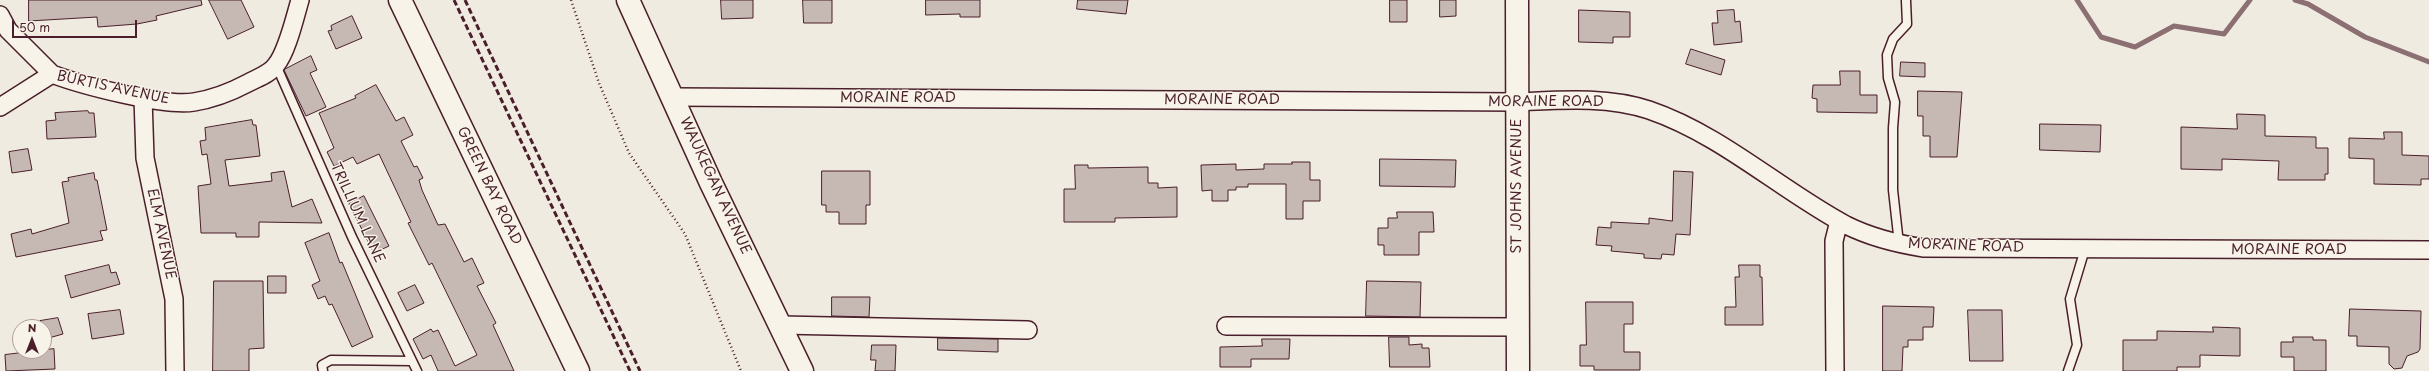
<!DOCTYPE html>
<style>
body{margin:0}
#map{position:relative;width:2429px;height:371px;overflow:hidden;background:#f0ebe0;font-family:"Playpen Sans",sans-serif}
canvas{display:block}
.north{position:absolute;left:12px;top:319px;width:40px;height:40px;box-sizing:border-box;background:#f7f3e8;border:1px solid #b29e9c;border-radius:50%;rotate:0deg;font-size:11px;font-weight:700;line-height:16px;text-align:center;color:#4a1f2b}
.north::after{content:'';display:block;margin:auto;width:14px;height:18px;background:#4a1f2b;clip-path:polygon(50% 0,100% 100%,50% 72%,0 100%)}
.scale{position:absolute;left:12px;top:20px;width:125px;height:18px;box-sizing:border-box;border:2px solid #4a1f2b;border-top:0;padding-left:5px;font-size:12px;line-height:14px;white-space:nowrap;color:#4a1f2b;-webkit-text-stroke:3px #f7f3e8;paint-order:stroke}
</style>
<div id="map">
<canvas width="2429" height="371"></canvas>
<div class="north">N</div>
<div class="scale">50 m</div>
</div>
<script>
const c = document.querySelector('canvas').getContext('2d');
c.lineJoin = 'round';
function trace(path, color, width, dash) { c.strokeStyle = color; c.lineWidth = width; c.lineCap = dash ? 'butt' : 'round'; c.setLineDash(dash || []); c.stroke(path); }
function fillPath(path, color) { c.fillStyle = color; c.fill(path, 'evenodd'); }
function write(font, color, halo, rows, align = 'center') {
  c.font = font + ' "Playpen Sans",sans-serif'; c.lineWidth = 3; c.setLineDash([]); c.textBaseline = 'middle'; c.strokeStyle = halo; c.fillStyle = color; for (const [text, x, y, turn = 0] of rows) {
    c.save(); c.translate(x, y); c.rotate((+turn || 0) * Math.PI / 180); c.textAlign = isNaN(turn) ? turn : align; if (halo) c.strokeText(text, 0, 0); c.fillText(text, 0, 0); c.restore();
  }
}
trace(new Path2D(`
 M2077,0L2101,37L2135,47L2174,26L2224,34L2250,0
 M2295,0L2308,4L2365,37L2429,62`), '#8b6f72', 5);
const building = new Path2D(`
 M29,0H201L202,5L156,16L157,20L137,24L98,27L97,17L29,21Z
 M209,0H241L254,27L228,39Z
 M721,0H753V18L722,19Z
 M803,0H832V23H804Z
 M926,0H980V17H960V14L926,15Z
 M1078,0H1128L1126,14L1077,9Z
 M1390,0H1407V22H1390Z
 M1440,0H1456V16L1440,17Z
 M1579,10L1630,12V37H1613V43L1579,42Z
 M1734,10L1735,22L1740,21L1742,42L1714,45L1712,23H1718L1717,11Z
 M352,16L362,38L336,49L328,31L332,30L331,26Z
 M1691,49L1725,60L1721,75L1686,64Z
 M311,56L317,70L310,73L326,107L306,116L284,70Z
 M1901,62L1925,63V77L1900,76Z
 M1840,71H1860V95H1877V113L1817,112V99L1812,98L1813,85H1840Z
 M376,85L396,121L404,117L413,135L401,141L414,167L417,166L423,178L419,180L422,190L438,225L445,224L464,262L472,258L484,283L477,286L496,323L493,325L514,371H438L431,355L423,359L413,339L431,329L433,332L438,330L455,366L477,355L432,263L429,265L408,223L411,222L379,154L357,164L353,157L334,166L327,152L334,148L319,113L356,98L355,96Z
 M1918,91L1962,92L1957,157H1930V136H1923V116H1918Z
 M88,111L89,113H94L96,137L47,139L46,121L56,120L55,113Z
 M2237,114L2265,115V136L2316,137V148H2328V174H2325V180H2278L2279,161L2222,159V170L2181,169V127L2237,129Z
 M252,120L253,125H256L260,156L225,160L229,186L272,181L271,173L284,171L292,207L312,199L322,223L259,222V237H236V233H201L198,186L211,184L207,154L202,155L200,141L206,140L205,128Z
 M2040,124L2101,125L2100,152L2040,150Z
 M2384,132H2402V155L2429,156V179H2421V185L2374,184V159L2349,158V138L2384,139Z
 M28,149L32,170L12,173L9,152Z
 M1380,159L1456,160L1455,187L1380,186Z
 M1292,162H1310V180H1320V201H1303V219H1286V184H1248V187H1236V190H1228V201H1212V190L1202,191L1201,165L1236,164V170L1264,169V164H1292Z
 M1075,165H1088V168L1148,167V183H1158V188L1177,187V217L1115,218V222H1064V189H1075Z
 M822,171H870V205H866V224H839V212H826V205H822Z
 M1674,171L1693,172L1690,235L1676,234L1674,255L1662,254L1661,259L1644,258V254L1611,251L1612,246L1596,245L1598,227L1611,228V222L1649,224V218L1672,221Z
 M94,173L95,180H97L107,230L100,231L103,240L16,257L11,234L31,229L32,234L69,223L62,182L69,181L68,178Z
 M364,196L389,246L374,253L349,204Z
 M1397,212H1433L1434,232H1419V255H1384V245H1378V228H1388V218H1397Z
 M329,233L340,263L342,262L373,337L352,347L332,304L329,305L325,296L318,299L312,285L320,281L305,243Z
 M109,265L111,273L116,272L120,284L71,298L65,276Z
 M1739,265H1760V277H1762L1763,325H1725V307H1736L1735,277H1739Z
 M268,276H286V293H268Z
 M214,281H263L264,348L249,349V371H213Z
 M1367,281L1421,282L1420,317L1366,316Z
 M415,285L424,303L407,311L398,293Z
 M832,297H870L869,317L832,316Z
 M1586,302H1633V324H1624V352H1640V370H1594V366H1580V345H1586Z
 M1883,306L1934,307L1933,327H1923V340H1908V347H1903L1902,371H1883Z
 M2350,309L2421,311L2420,349L2418,352L2407,356L2402,368L2394,369L2389,364V347L2357,346V336H2349Z
 M120,310L124,334L92,339L88,314Z
 M1968,310H2002L2003,361H1970Z
 M58,318L63,334L45,339L44,327H41L40,321Z
 M2213,327L2240,328V356L2200,355V367H2177V371H2123V340H2157V331L2213,332Z
 M1389,337H1409V345L1422,344V348H1429L1430,367H1390Z
 M2293,337H2313V340H2326V371H2294V357H2281V342H2293Z
 M938,338L998,339V352L938,350Z
 M1262,339H1290L1289,359H1251V367H1220V347L1262,346Z
 M872,345H896L895,371H875L876,360H871Z
 M54,349L55,369L6,371L5,355Z`);
fillPath(building, '#c6b8b3');
trace(building, '#4a1f2b', 1);
const lane = new Path2D(`
 M276,65L352,237L417,371
 M1899,244L1893,190V128L1895,102L1888,78L1887,55L1893,39L1907,24L1906,1
 M323,371L322,365L331,360L412,361
 M2068,371L2077,345L2070,299L2085,249`);
const street = new Path2D(`
 M0,15L8,30L52,74
 M674,97L1517,102C1561,100 1607,96 1649,110C1722,135 1779,189 1846,225C1870,237 1898,244 1924,248L2429,250
 M143,98L145,158L174,299L175,371
 M0,107L52,74C81,85 164,107 194,102C213,99 231,92 248,83C257,78 270,74 276,65C287,52 295,17 300,0
 M781,325L1028,330
 M1226,326L1518,327
 M1835,371L1834,241L1839,221`);
const secondary = new Path2D(`
 M400,0L578,371
 M628,0L711,183L802,371
 M1517,0L1518,371`);
trace(lane, '#4a1f2b', 11);
trace(street, '#4a1f2b', 20);
trace(secondary, '#4a1f2b', 25);
trace(new Path2D(`
 M571,0L599,83L629,153L685,234L741,371`), '#4a1f2b', 2.5, [1, 3]);
trace(lane, '#f7f3e8', 8);
trace(street, '#f7f3e8', 17);
trace(secondary, '#f7f3e8', 22);
trace(new Path2D(`
 M454,0L630,371
 M465,0L640,371`), '#4a1f2b', 3, [6, 3]);
write('14px', '#4a1f2b', '#f7f3e8', [
 ["BURTIS AVENUE",113,88,12],
 ["MORAINE ROAD",898,98],
 ["MORAINE ROAD",1222,100],
 ["MORAINE ROAD",1546,102],
 ["GREEN BAY ROAD",489,186,64],
 ["WAUKEGAN AVENUE",715,186,65],
 ["ST JOHNS AVENUE",1517,186,-90],
 ["TRILLIUM LANE",357,213,65],
 ["ELM AVENUE",161,234,78],
 ["MORAINE ROAD",1966,246,2],
 ["MORAINE ROAD",2289,250]
]);
</script>
